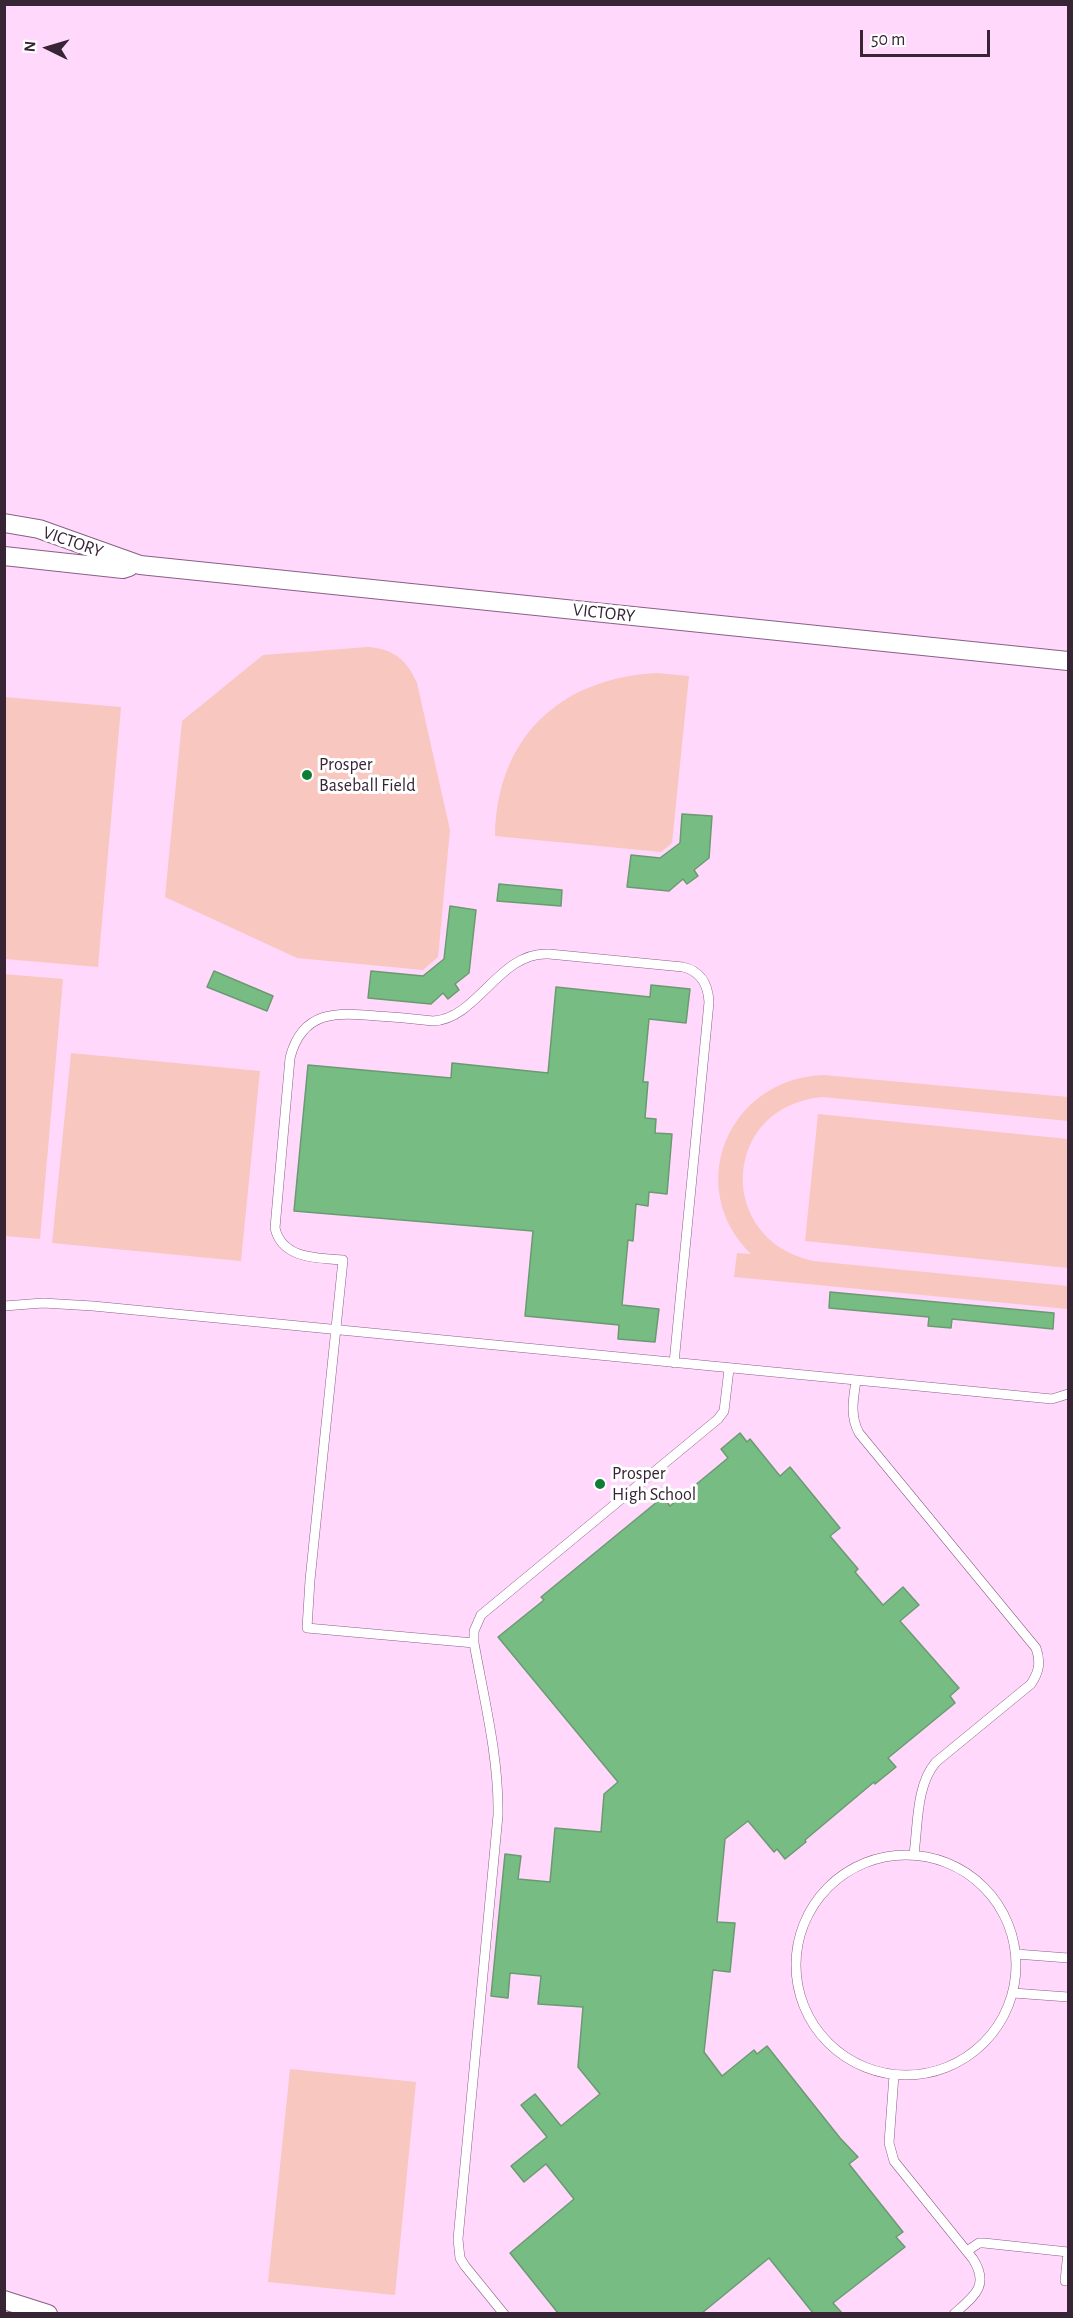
<!DOCTYPE html>
<style>
body{margin:0}
#map{position:relative;width:1073px;height:2318px;overflow:hidden;background:#ffd8fc;font-family:"Alegreya Sans",sans-serif}
canvas{display:block}
.frame{position:absolute;inset:0;border:6px solid #372536;pointer-events:none}
.north{position:absolute;left:18px;top:18px;width:60px;height:60px;-webkit-text-stroke:4px #fff;paint-order:stroke;rotate:275deg;font-size:16px;font-weight:700;line-height:24px;text-align:center;color:#372536}
.north::after{content:'';display:block;margin:auto;width:21px;height:27px;background:#372536;clip-path:polygon(50% 0,100% 100%,50% 72%,0 100%)}
.scale{position:absolute;left:860px;top:30px;width:130px;height:27px;box-sizing:border-box;border:3px solid #372536;border-top:0;padding-left:8px;font-size:18px;line-height:21px;white-space:nowrap;color:#372536;-webkit-text-stroke:4px #fff;paint-order:stroke}
</style>
<div id="map">
<canvas width="1073" height="2318"></canvas>
<div class="frame"></div>
<div class="north">N</div>
<div class="scale">50 m</div>
</div>
<script>
const c = document.querySelector('canvas').getContext('2d');
c.lineJoin = 'round';
function fillPath(path, color) { c.fillStyle = color; c.fill(path, 'evenodd'); }
function trace(path, color, width, dash) { c.strokeStyle = color; c.lineWidth = width; c.lineCap = dash ? 'butt' : 'round'; c.setLineDash(dash || []); c.stroke(path); }
function write(font, color, halo, rows, align = 'center') {
  c.font = font + ' "Alegreya Sans",sans-serif'; c.lineWidth = 6; c.setLineDash([]); c.textBaseline = 'middle'; c.strokeStyle = halo; c.fillStyle = color; for (const [text, x, y, turn = 0] of rows) {
    c.save(); c.translate(x, y); c.rotate((+turn || 0) * Math.PI / 180); c.textAlign = isNaN(turn) ? turn : align; if (halo) c.strokeText(text, 0, 0); c.fillText(text, 0, 0); c.restore();
  }
}
fillPath(new Path2D(`
 M368,647C394,649 407,660 417,683L450,830L438,957L423,970L297,958L165,897L182,721L263,655Z
 M657,673L689,676L672,843L661,852L495,836C497,737 560,678 657,673Z
 M4,697L121,707L98,967L5,959Z
 M4,974L63,979L40,1239L5,1236Z
 M71,1053L260,1071L241,1261L52,1243Z
 M823,1075L1068,1097V1121L823,1097C722,1105 714,1239 813,1261L1068,1286V1309L734,1277L737,1253L751,1254C683,1187 728,1079 823,1075Z
 M818,1114L1068,1139V1268L805,1241Z
 M290,2069L416,2082L395,2295L268,2282Z`), '#f8c7c0');
const building = new Path2D(`
 M682,814L712,816L709,858L694,870L698,876L687,884L683,879L669,891L627,887L631,855L660,858L680,843Z
 M499,884L562,890L561,906L497,901Z
 M450,906L476,910L469,973L455,984L459,990L448,999L443,993L431,1004L368,998L371,971L423,976L444,959Z
 M214,971L273,996L267,1011L207,987Z
 M651,985L690,989L686,1023L649,1019L643,1082H648L645,1118L656,1119L655,1133L672,1134L667,1194L649,1192L648,1206L636,1204L633,1241L628,1240L622,1305L659,1309L655,1342L618,1339L619,1325L525,1316L533,1231L294,1211L308,1065L451,1078L452,1063L548,1073L556,987L650,997Z
 M830,1292L1054,1313L1053,1329L952,1319L951,1328L928,1326L929,1317L829,1308Z
 M740,1433L747,1442L750,1439L780,1476L790,1467L840,1528L830,1536L858,1569L855,1572L883,1605L903,1587L919,1605L900,1621L959,1688L950,1696L955,1703L888,1758L896,1767L875,1784L874,1782L805,1840L806,1842L785,1859L777,1849L774,1852L748,1821L725,1839L717,1922L735,1923L730,1972L713,1970L704,2052L722,2076L754,2050L757,2054L767,2046L840,2138L858,2157L849,2164L903,2232L896,2237L905,2247L833,2303L842,2313H813L769,2258L702,2313H558L510,2253L574,2199L546,2164L524,2182L511,2166L547,2137L521,2105L535,2094L561,2126L600,2094L578,2067L583,2007L538,2004L541,1976L510,1973L508,1998L491,1996L505,1854L521,1856L518,1879L550,1882L555,1828L601,1832L604,1794L618,1782L498,1637L544,1600L541,1597L663,1497L670,1506L728,1458L721,1449Z`);
fillPath(building, '#77bd83');
trace(building, '#6a9a71', 1.5);
const lane = new Path2D(`
 M4,1306L43,1303L93,1306L1052,1399L1068,1394
 M856,1381C853,1400 850,1416 859,1433L1036,1648C1041,1662 1039,1672 1031,1684L936,1762C916,1785 918,1825 914,1854
 M474,1643L307,1628L310,1580L343,1260C317,1258 282,1259 275,1228L290,1058C302,1010 337,1012 377,1016C396,1017 415,1019 433,1021C478,1019 499,951 549,954L683,967C700,971 708,984 709,1002L674,1363
 M796 1965a110 110 0 1 1 220 0a110 110 0 1 1-220 0Z
 M1016,1954L1068,1958
 M1013,1993L1068,1997
 M894,2075L889,2143L894,2161L973,2259C990,2286 974,2296 954,2314
 M967,2251L979,2243H984L1068,2252L1065,2281H1068
 M504,2314L465,2266L460,2258L458,2239L498,1815C499,1758 484,1699 474,1643V1631L481,1615L718,1419L724,1411L729,1369`);
const street = new Path2D(`
 M4,523L39,529L140,565L1068,661
 M4,556L123,569L129,567
 M4,2300L48,2314`);
trace(lane, '#895f87', 10);
trace(street, '#895f87', 20);
trace(lane, '#fff', 9);
trace(street, '#fff', 18);
for (const [x, y, r, color] of [
 [307,775,6,"#0e7e35"],
 [600,1484,6,"#0e7e35"]
]) { const dot = new Path2D(); dot.arc(x, y, r, 0, 2 * Math.PI); c.fillStyle = color; c.fill(dot); trace(dot, '#fff', 2); }
write('18px', '#372536', '#fff', [
 ["VICTORY",73,542,19],
 ["VICTORY",604,613,6]
]);
write('18px', '#372536', '#fff', [
 ["Prosper",319,765],
 ["Baseball Field",319,786],
 ["Prosper",612,1474],
 ["High School",612,1495]
], 'left');
</script>
